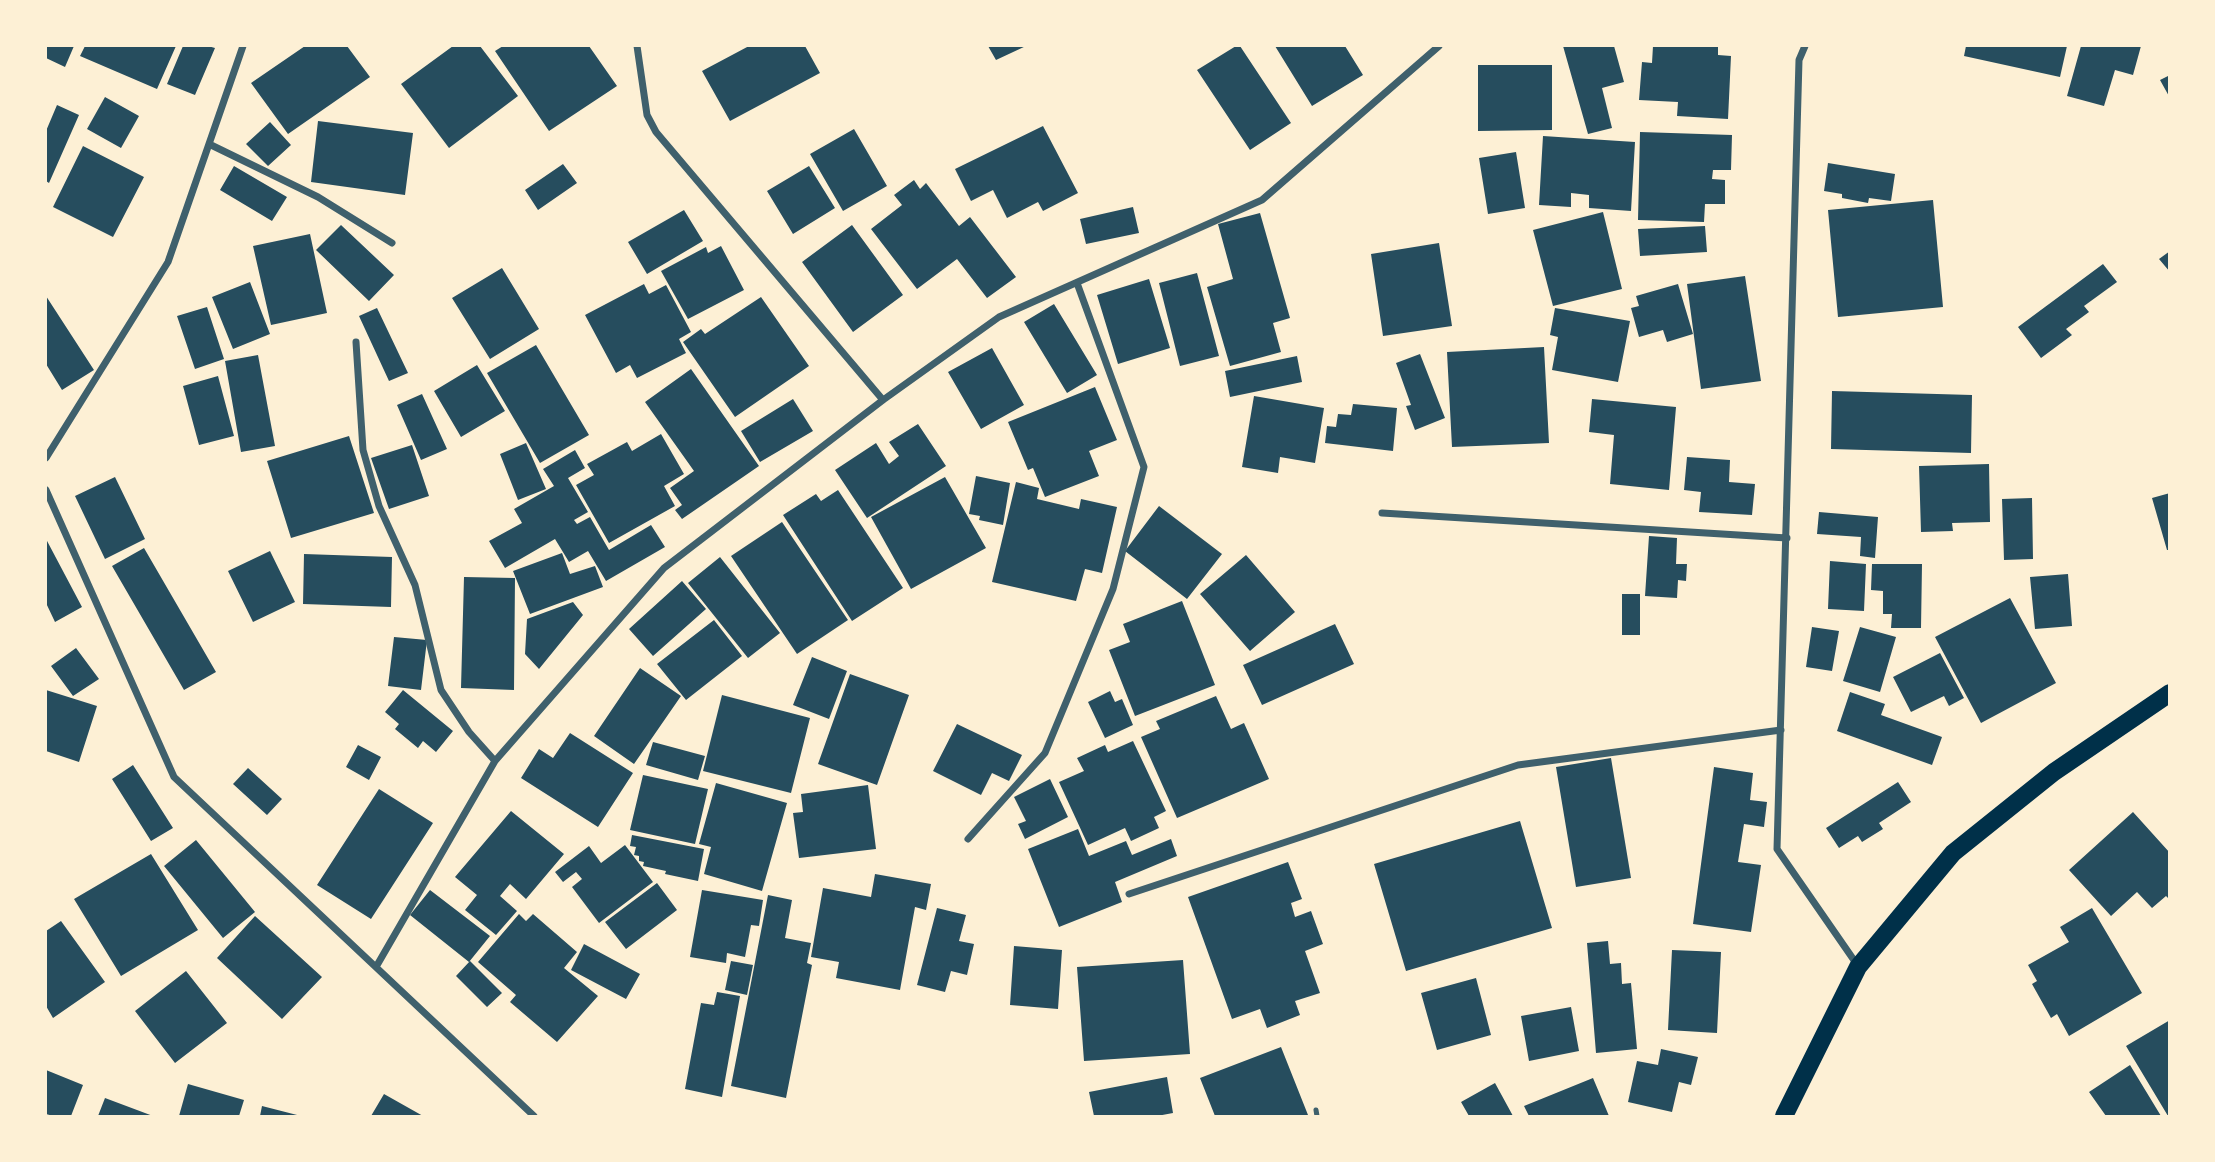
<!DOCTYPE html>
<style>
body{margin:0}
#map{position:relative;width:2215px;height:1162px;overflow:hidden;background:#fdf0d5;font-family:Karla,sans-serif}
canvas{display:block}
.frame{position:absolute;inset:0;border:47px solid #fdf0d5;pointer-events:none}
</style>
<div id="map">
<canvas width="2215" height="1162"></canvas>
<div class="frame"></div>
</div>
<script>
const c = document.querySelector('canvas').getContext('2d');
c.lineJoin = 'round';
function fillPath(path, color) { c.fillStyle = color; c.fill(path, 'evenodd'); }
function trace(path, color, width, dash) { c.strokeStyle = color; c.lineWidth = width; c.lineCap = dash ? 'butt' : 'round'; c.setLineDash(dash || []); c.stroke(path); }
fillPath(new Path2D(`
 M46,46H74L65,67L46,58Z
 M85,46H176L157,89L80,56Z
 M183,46H208L215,48L195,95L167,84Z
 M305,46H347L370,77L288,134L251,83Z
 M453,46H480L518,96L449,148L401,84Z
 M503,46H589L617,86L549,131L495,51Z
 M749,46H805L820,73L730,121L702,71Z
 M988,46H1026L996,60Z
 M1236,46H1240L1291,123L1250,150L1197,70Z
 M1275,46H1345L1363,75L1312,106Z
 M1563,46H1614L1624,82L1602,88L1612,128L1588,134Z
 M1653,46H1718V55L1731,56L1728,119L1677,116L1678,102L1639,100L1642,62L1652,63Z
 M1966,46H2067L2060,77L1964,56Z
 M2081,46H2141L2133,75L2115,70L2104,106L2067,96Z
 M1478,65H1552V130L1478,131Z
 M2170,75V98L2160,80Z
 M105,97L139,116L121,148L87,129Z
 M57,105L79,115L49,183L46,181V131Z
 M318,121L413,133L405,195L311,182Z
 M270,122L291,145L268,166L246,144Z
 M1043,126L1078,193L1043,211L1038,202L1007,218L993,190L971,201L955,169Z
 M854,129L887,186L843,211L810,154Z
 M1640,132L1732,135L1731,170H1713L1712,179L1725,180V204H1705L1704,222L1638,220Z
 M1543,136L1635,142L1631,211L1589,208V195L1571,193V207L1539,205Z
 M83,146L144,177L113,237L53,207Z
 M1516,152L1525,208L1488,214L1479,158Z
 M1828,163L1895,174L1891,201L1869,198L1868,203L1842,198V194L1824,191Z
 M563,164L577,183L538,210L525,190Z
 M234,166L287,197L272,221L220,190Z
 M809,166L835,208L793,234L767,191Z
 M914,180L920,189L926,183L959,226L970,217L1016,277L987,298L957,259L917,289L871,229L902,205L894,195Z
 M1933,200L1943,307L1838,317L1828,210Z
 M1133,207L1139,233L1086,244L1080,219Z
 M684,210L703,241L647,274L628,242Z
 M1603,212L1622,289L1553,306L1533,230Z
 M1260,213L1290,318L1273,323L1281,352L1230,366L1207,287L1233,279L1218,224Z
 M341,225L394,275L369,301L316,250Z
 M852,225L903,295L853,332L802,262Z
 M1705,226L1707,252L1640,256L1638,229Z
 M310,234L327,313L271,325L253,246Z
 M1439,243L1452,326L1383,336L1371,254Z
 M721,246L744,290L688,319L661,271L706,247L708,253Z
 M2170,251V272L2159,259Z
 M2103,264L2117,282L2084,306L2089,312L2066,329L2072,335L2041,358L2018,327Z
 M502,268L539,329L490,359L452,298Z
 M1197,273L1219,356L1180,366L1159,283Z
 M1745,276L1761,381L1701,389L1687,284Z
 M1149,279L1170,348L1118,364L1097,295Z
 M250,282L270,334L233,349L212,297Z
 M644,284L649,294L666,285L691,332L679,339L686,353L637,378L630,365L616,373L585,315Z
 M1678,284L1693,334L1667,342L1663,330L1639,337L1631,308L1639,306L1636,296Z
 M46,296L94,370L62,390L46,364Z
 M761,297L809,366L735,417L683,342L701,329L705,334Z
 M1054,304L1097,375L1067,393L1024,322Z
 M207,307L224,359L195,369L177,316Z
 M377,308L408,373L389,381L359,316Z
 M1555,308L1630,321L1618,382L1552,370L1558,337L1550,335Z
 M536,345L589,435L540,463L487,373Z
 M1544,347L1549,443L1452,447L1447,352Z
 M992,348L1024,405L981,429L948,372Z
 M1420,354L1445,418L1415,430L1406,406L1411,405L1396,363Z
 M258,355L275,446L241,452L225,361Z
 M1297,356L1302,382L1230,397L1225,371Z
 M477,365L505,411L461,437L434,391Z
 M691,369L759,466L682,519L675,510L682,505L670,488L694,471L645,402Z
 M218,376L234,436L199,445L183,386Z
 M1095,387L1117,440L1089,451L1099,476L1045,497L1033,468L1028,470L1008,422Z
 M1832,391L1972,395L1971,453L1831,449Z
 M422,394L447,449L421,460L397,405Z
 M1254,396L1324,408L1315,463L1280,457L1278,473L1242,467Z
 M793,399L813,431L760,462L741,431Z
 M1592,399L1676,407L1669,490L1610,484L1614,435L1589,432Z
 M1353,404L1397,408L1393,451L1325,443L1327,426L1336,427L1338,414L1351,415Z
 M918,424L946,466L867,518L835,470L876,443L889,464L899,456L889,442Z
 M661,434L684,474L664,486L675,506L609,543L576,485L594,475L587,464L627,442L632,451Z
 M349,436L374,513L291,538L267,461Z
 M526,443L546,489L518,500L500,454Z
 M412,445L429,496L389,509L371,458Z
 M575,450L585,468L568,478L588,512L574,520L577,524L590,517L609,550L651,525L665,547L606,581L588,551L569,562L555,539L505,568L489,541L522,523L514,509L554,486L543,469Z
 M1687,457L1730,460L1729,482L1755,484L1752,515L1699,512L1701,492L1684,490Z
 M1989,464L1990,522L1952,523L1953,531L1921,532L1919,466Z
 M976,476L1010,483L1003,525L979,520L980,516L969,514Z
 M115,477L145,539L105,559L75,496Z
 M945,477L986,548L911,589L871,517Z
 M1016,482L1039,488L1037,499L1079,509L1081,499L1117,507L1102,573L1085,569L1076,601L992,582Z
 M838,490L903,588L852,621L783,515L816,494L821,501Z
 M2170,493V550H2167L2152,498Z
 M2032,498L2033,559L2004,560L2002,499Z
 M1159,506L1222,554L1187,599L1125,551Z
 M1819,512L1878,517L1875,558L1860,556L1861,537L1817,534Z
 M782,522L848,620L797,654L731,556Z
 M1649,536L1677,538L1676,564H1687L1686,581L1678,580L1677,598L1645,596Z
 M46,539L82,607L55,622L46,603Z
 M144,548L216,672L184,690L112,566Z
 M270,551L295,602L253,622L228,571Z
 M562,553L570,574L595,566L603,587L530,614L513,571Z
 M304,554L392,557L391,607L303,604Z
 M1246,555L1295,612L1250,651L1200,594Z
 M720,557L780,633L748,658L688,583Z
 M1830,561L1866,564L1864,611L1828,609Z
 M1872,564H1922L1921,628H1891L1892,614H1883V591L1871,590Z
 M2068,574L2072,626L2035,629L2030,577Z
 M464,577L515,578L514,690L461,688Z
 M682,581L706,609L653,656L629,629Z
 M1622,594H1640V635H1622Z
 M2010,598L2056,683L1981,723L1935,637Z
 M1182,601L1215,685L1135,716L1109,650L1130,642L1123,624Z
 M573,602L583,615L539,669L525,654L527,619Z
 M714,620L742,656L686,700L657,664Z
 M1335,624L1354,664L1262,705L1243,665Z
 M1812,627L1839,631L1832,671L1806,667Z
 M1860,627L1896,637L1880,692L1843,681Z
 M394,637L427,640L421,690L388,686Z
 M76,648L99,679L73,696L51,666Z
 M1940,653L1964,698L1949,706L1944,696L1911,712L1893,677Z
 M812,657L847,671L829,719L793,705Z
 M640,668L681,696L634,764L594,736Z
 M850,674L909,695L877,785L818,764Z
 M46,690L97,706L79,762L46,751Z
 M403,690L453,731L436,752L423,741L418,748L395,729L399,724L385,712Z
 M1110,691L1115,702L1122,699L1133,725L1105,738L1088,702Z
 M1850,692L1885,704L1881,715L1942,737L1932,765L1837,731Z
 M722,695L810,718L791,793L703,771Z
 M1216,696L1231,729L1244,723L1269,779L1177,818L1141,737L1160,729L1156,721Z
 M957,724L1022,755L1009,781L992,773L981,795L933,771Z
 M570,733L633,773L598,827L521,778L539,749L553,758Z
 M1133,741L1166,811L1154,817L1159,828L1131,841L1125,828L1088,845L1059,782L1084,771L1077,758L1105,745L1108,752Z
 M653,742L705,756L698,780L646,765Z
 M358,745L381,757L369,780L346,767Z
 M1611,758L1631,878L1576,887L1556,767Z
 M133,765L173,828L151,841L112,779Z
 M1714,767L1753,773L1750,800L1767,802L1764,827L1744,824L1738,862L1761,865L1751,932L1693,924Z
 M248,768L282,799L267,815L233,784Z
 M643,775L708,789L695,844L630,830Z
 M1050,779L1068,817L1025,839L1018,824L1026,821L1014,797Z
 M1898,782L1911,802L1879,823L1883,829L1862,842L1858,836L1839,848L1826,828Z
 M716,783L787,803L762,891L704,874L711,847L699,844Z
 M868,785L876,849L799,858L793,813L803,812L801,794Z
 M379,789L433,823L371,919L317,885Z
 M511,811L564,854L526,899L510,884L500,896L517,911L496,935L465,910L477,895L455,877Z
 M2133,812L2170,853V900L2166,896L2152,908L2137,892L2111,916L2069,870Z
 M1520,821L1552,928L1406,971L1374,864Z
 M1078,829L1089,856L1126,841L1132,855L1171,839L1177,856L1115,882L1122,902L1059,927L1028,849Z
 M632,835L704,849L698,881L665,874L666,871L643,866L644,862L639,861V856L634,855L636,847L630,846Z
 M196,840L255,912L223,938L164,866Z
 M625,845L653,882L599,923L572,887L582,879L576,872L563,882L555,872L589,846L601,863Z
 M151,854L198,930L121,976L74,899Z
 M1288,862L1302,899L1291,903L1295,917L1311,911L1323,944L1305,951L1320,993L1295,1001L1300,1015L1267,1028L1260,1009L1232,1019L1188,897Z
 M875,874L931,884L926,910L915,907L900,990L836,978L839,962L811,957L823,888L871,897Z
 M657,883L677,910L626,949L605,922Z
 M430,890L490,936L469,962L410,915Z
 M702,890L763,900L759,926L751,925L745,957L727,953L726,963L690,957Z
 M768,895L792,900L785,938L811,943L807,963L812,965L786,1098L731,1086Z
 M937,908L966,915L959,941L974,944L967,975L951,971L945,992L917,985Z
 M2092,908L2142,993L2069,1036L2057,1014L2051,1018L2032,984L2037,981L2028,965L2069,942L2060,927Z
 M519,914L526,921L533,914L577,952L564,968L598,996L557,1042L510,1002L516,995L478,962Z
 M255,916L322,977L282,1019L217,958Z
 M61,921L105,982L53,1018L46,1006V931Z
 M1608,941L1610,964L1621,963L1622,984L1631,983L1637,1049L1596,1053L1587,943Z
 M584,944L640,974L626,999L571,970Z
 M1014,946L1062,950L1058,1009L1010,1005Z
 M1672,950L1721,952L1717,1033L1668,1030Z
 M1183,960L1190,1054L1084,1061L1077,967Z
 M470,961L502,993L487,1007L456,976Z
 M731,961L753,965L747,995L725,990Z
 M186,971L227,1023L175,1063L135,1011Z
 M1476,978L1491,1035L1437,1050L1421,993Z
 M717,992L740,996L722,1097L685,1089L701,1003L714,1005Z
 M1571,1007L1579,1051L1529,1061L1521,1016Z
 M2170,1020V1116H2168L2126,1046Z
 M1281,1047L1308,1115L1215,1116L1200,1078Z
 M1661,1049L1698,1057L1691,1085L1679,1082L1672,1112L1628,1102L1637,1061L1658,1065Z
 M2130,1065L2161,1116H2106L2089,1092Z
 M46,1070L83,1085L71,1116H53L46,1114Z
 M1167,1077L1173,1113L1157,1116H1094L1089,1092Z
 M1593,1078L1609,1116H1529L1524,1106Z
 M1495,1083L1513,1116H1469L1461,1102Z
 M188,1084L244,1100L239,1116H179Z
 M384,1094L423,1116H371Z
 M105,1098L153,1116H98Z
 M262,1106L301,1116H260Z`), '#264d5e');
trace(new Path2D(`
 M1316,1110L1317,1116`), '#3f606c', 5);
trace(new Path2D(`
 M637,46L647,115L656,132L883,400
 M1805,46L1799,60L1777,849L1858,966
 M209,144L318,197L392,243
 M356,342L363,450L379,506L415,585L441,690L469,732L495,761
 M46,458L168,262L243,46
 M46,490L174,777L534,1116
 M1382,513L1787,538
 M968,839L1045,753L1113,589L1144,467L1077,283
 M1129,894L1518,765L1781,730
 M376,967L495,761L664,568L883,400L999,317L1262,200L1439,46`), '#3f606c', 7);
trace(new Path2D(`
 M1784,1116L1858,967L1953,853L2054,772L2170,693`), '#003049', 18);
</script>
